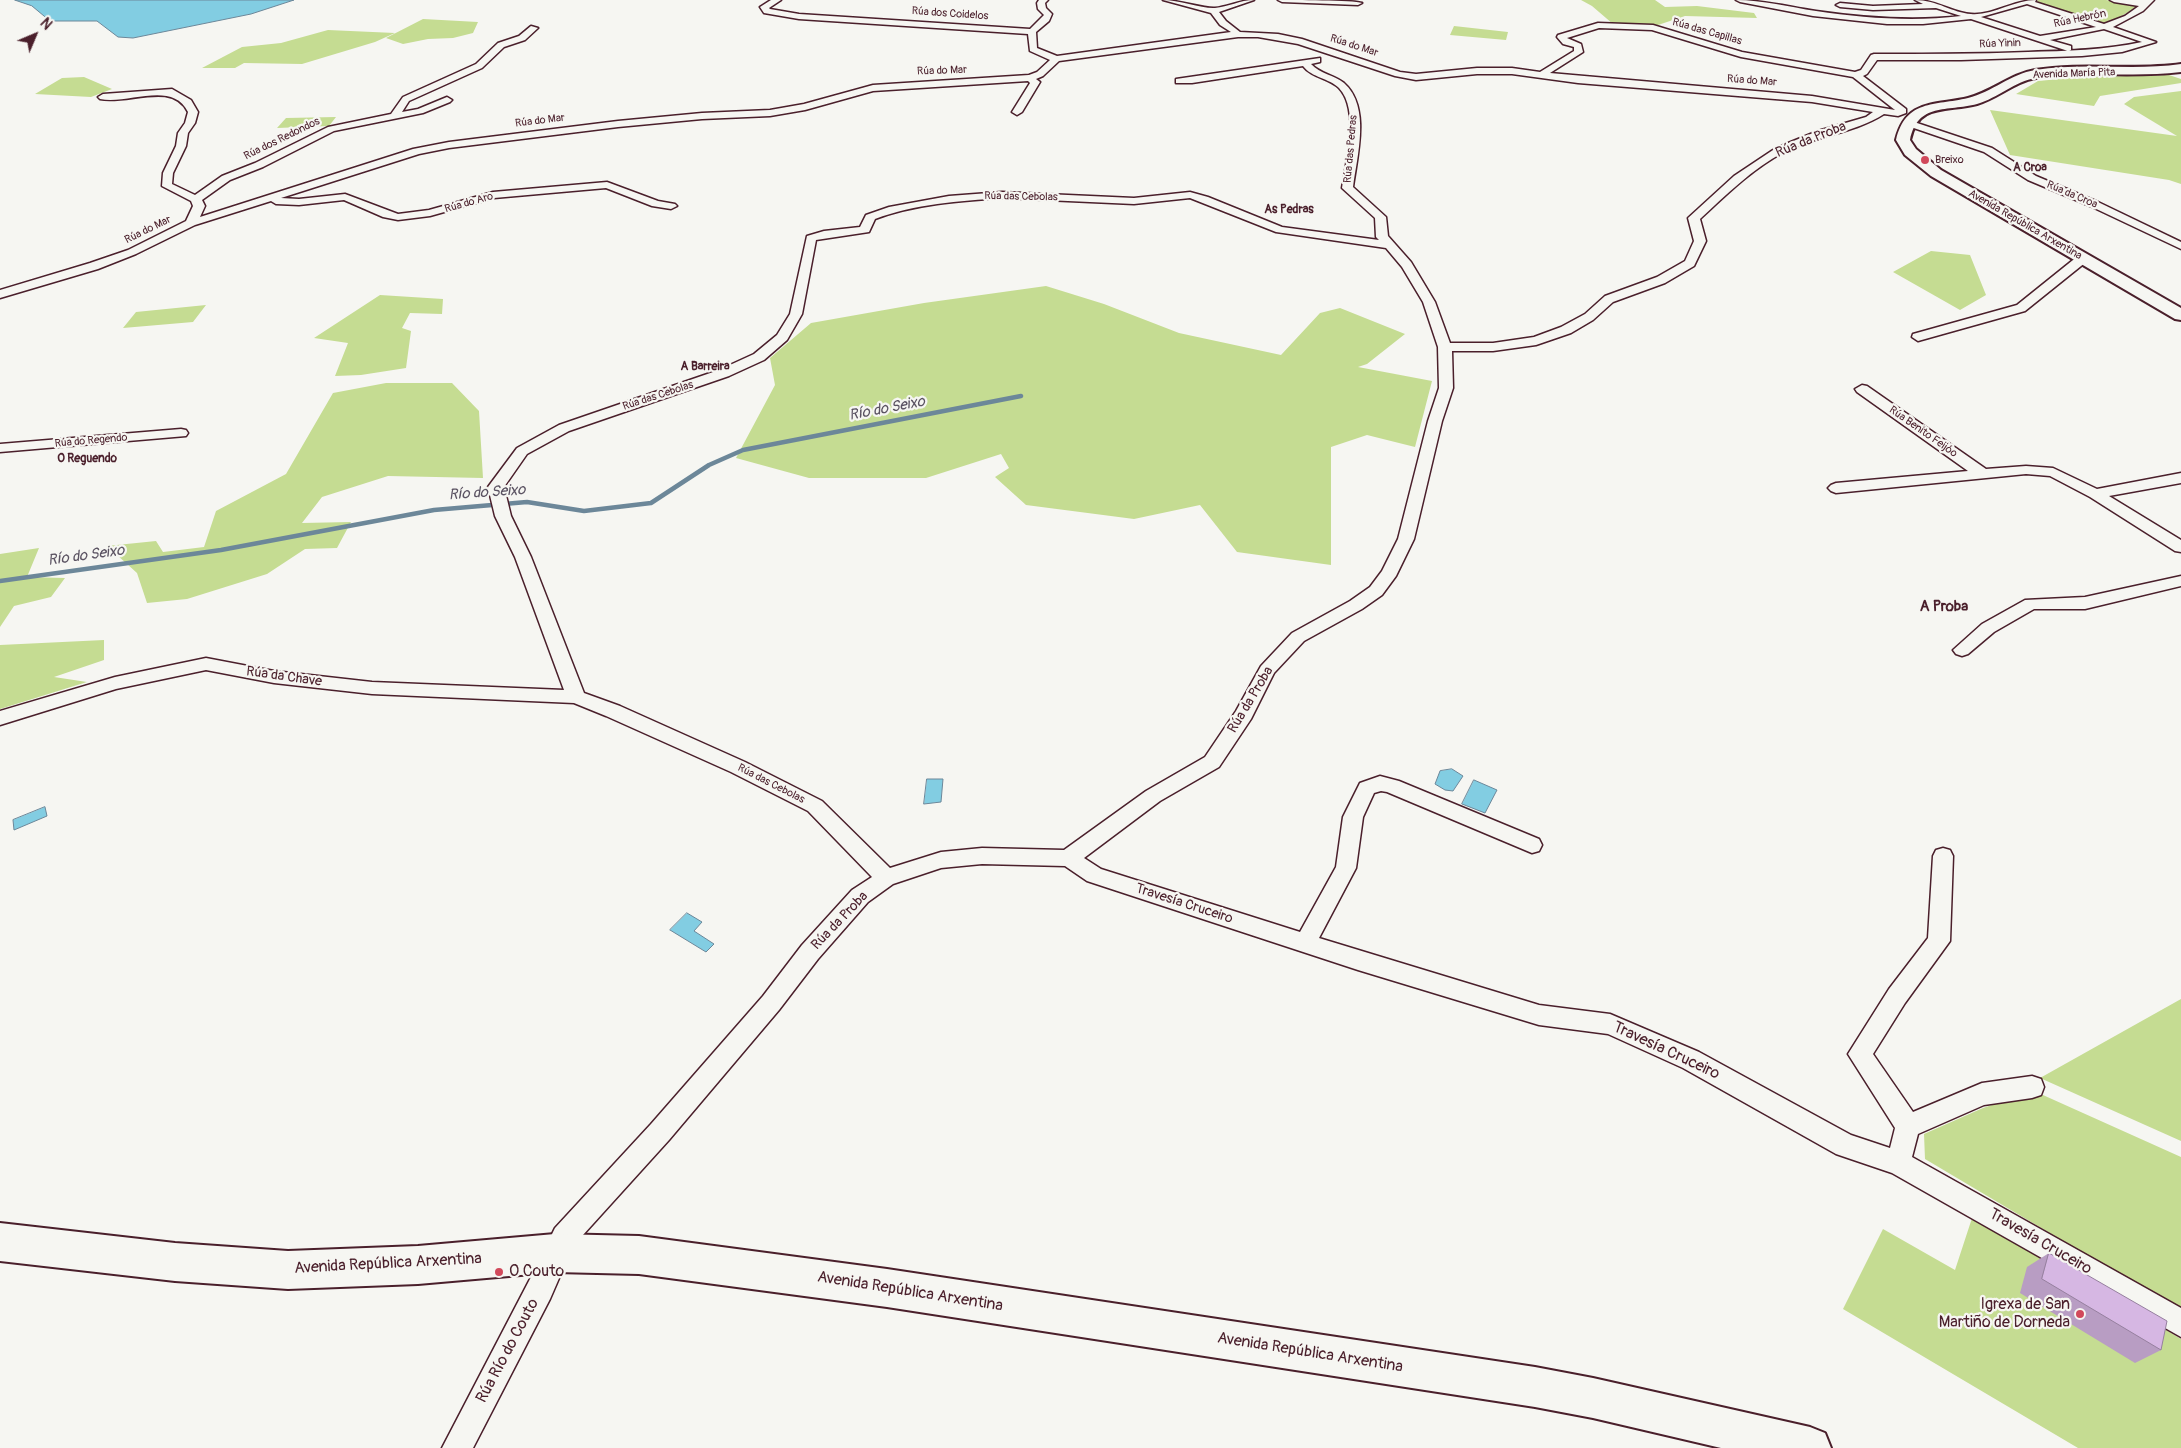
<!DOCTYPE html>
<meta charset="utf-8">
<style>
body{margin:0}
#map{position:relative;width:2181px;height:1448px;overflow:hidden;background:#f6f6f2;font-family:Pangolin,sans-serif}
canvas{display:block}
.north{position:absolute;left:10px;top:10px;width:50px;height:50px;-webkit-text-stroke:4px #f6f6f2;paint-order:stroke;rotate:45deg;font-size:14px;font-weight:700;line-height:20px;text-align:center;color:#4a1f2b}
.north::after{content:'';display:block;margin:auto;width:18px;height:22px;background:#4a1f2b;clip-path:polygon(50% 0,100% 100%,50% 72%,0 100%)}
</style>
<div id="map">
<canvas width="2181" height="1448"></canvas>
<div class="north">N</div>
</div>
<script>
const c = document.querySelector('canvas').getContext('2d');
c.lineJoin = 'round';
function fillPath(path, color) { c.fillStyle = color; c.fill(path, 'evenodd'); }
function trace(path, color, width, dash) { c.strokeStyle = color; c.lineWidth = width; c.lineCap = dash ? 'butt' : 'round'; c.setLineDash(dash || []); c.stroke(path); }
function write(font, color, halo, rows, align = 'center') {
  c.font = font + ' Pangolin,sans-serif'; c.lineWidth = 4.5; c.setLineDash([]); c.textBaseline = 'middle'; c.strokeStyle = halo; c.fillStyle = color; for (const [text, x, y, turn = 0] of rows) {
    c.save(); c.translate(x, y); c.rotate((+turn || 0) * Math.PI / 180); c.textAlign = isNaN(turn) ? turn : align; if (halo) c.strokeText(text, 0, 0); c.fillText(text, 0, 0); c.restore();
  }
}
fillPath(new Path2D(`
 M1581,0H1655L1665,7L1697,6L1754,13L1757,18L1685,16L1655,26L1613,24L1592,6Z
 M2038,0H2106L2139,6L2109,23H2102L2040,4L2037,2Z
 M423,19L478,22L473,33L453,38L428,39L403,44L386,38Z
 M1454,26L1508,32L1506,40L1450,35Z
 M328,30L395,33L375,42L302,64L244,63L235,68H202L242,47L281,43Z
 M2169,75L2181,79V83L2100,96L2094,106L2016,94L2038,81L2081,77Z
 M84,77L112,89L91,97L35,94L62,78Z
 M2181,91V184L2169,180L2010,155L1990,110L2177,136L2124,104L2134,97Z
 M336,117L329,126L277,128L286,118Z
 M1931,251L1970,255L1986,295L1960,310L1893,272Z
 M1046,286L1104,304L1179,333L1281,355L1320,313L1340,308L1405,334L1367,364L1358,367L1432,381L1415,447L1367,435L1331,447V565L1237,552L1200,505L1134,519L1026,505L995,477L1009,468L1001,454L926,478H809L736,458L775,385L770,358L811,323L924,303Z
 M380,295L443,299L442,314L410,313L402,328L411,331L406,368L361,375L335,376L348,343L314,338Z
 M206,305L193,322L123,328L136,312Z
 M386,383H452L479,411L483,478L388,476L322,497L302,523L351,522L337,548L305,549L267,574L187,599L147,603L137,573L107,546L156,541L163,552L204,547L216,511L286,474L333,393Z
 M39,548L27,577L65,578L51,597L14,606L0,627V554Z
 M104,640V660L54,677L87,682L0,709V645Z
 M2181,999V1141L2040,1078Z
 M2034,1091L2181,1157V1311L1925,1159L1924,1134L1983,1108Z
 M1974,1212L2181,1339V1448H2078L1843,1309L1883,1229L1955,1270Z`), '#c5dc92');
const water = new Path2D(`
 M15,0H294L251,14L133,38L118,37L97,21H50L32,6Z
 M1452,769L1463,776L1453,791L1445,790L1435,784L1440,771Z
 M927,779H943L941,802L924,804Z
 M1474,780L1497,790L1485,813L1462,804Z
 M45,807L47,816L14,830L13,820Z
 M687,913L702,922L694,931L714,944L706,952L670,930Z`);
fillPath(water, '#82cde2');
trace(water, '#6c8799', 1);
trace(new Path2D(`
 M0,581L221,550L434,510L527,502L584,511L651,503L709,465L743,450L1021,396`), '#6c8799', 4.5);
const minor = new Path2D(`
 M771,0H781L769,8L770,9L799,14L1030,29L1044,15L1038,9L1037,3L1039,0H1048L1045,3L1046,8L1052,14L1049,21L1036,32L1037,48L1057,56L1231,32L1220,25L1211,13L1163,0C1179,0 1203,9 1215,8C1228,7 1240,0 1254,0L1219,12L1226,21L1240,32L1278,34L1302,39L1400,72L1416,74L1477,68H1512L1540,72L1574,51V47L1563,44L1557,37L1558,35L1598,23L1653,25L1742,52L1855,72L1861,70L1871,55L1874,54C1925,54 1976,54 2028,52C2066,51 2105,50 2142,42L2104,29L2050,40L2071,46V50L2068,51L1971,19L1923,24H1887L1813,16L1740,2L1736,0C1763,0 1789,7 1816,11C1864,18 1912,22 1961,16L1936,8L1873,10L1840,7L1836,5L1840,3L1873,6L1923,4L1915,0C1937,0 1953,13 1971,14C1992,16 2014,0 2036,0L2035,2L2104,24L2125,16L2139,6L2114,2L2110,0H2154L2143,11L2113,27L2156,42L2122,52L2082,56L1961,60H1877L1867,74L1863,76L1906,109V113L1898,116L1884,114C1854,133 1816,136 1784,152C1752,169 1726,195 1700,219L1706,241L1694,266L1665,283L1613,302L1593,320L1571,333L1536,345L1493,351H1452L1453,388L1442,421L1414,539L1396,576L1382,595L1362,609L1304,641L1274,673L1251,719L1219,767L1160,801L1084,858L1101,869L1300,932L1336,867L1343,817L1360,783L1380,776L1399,781L1539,839L1542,845L1539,851L1532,853L1387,792L1381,791L1374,793L1363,817L1356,868L1319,938L1539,1005L1610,1014L1699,1052L1851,1135L1890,1148L1895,1128L1848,1054L1889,989L1928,938L1933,856L1936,850L1943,848L1950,850L1953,856L1950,941L1905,1003L1873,1054L1913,1112L1982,1083L2032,1076L2041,1079L2044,1087L2041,1095L2032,1098L1984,1105L1918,1134L1912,1157L2181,1308V1337L1892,1173L1836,1154L1683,1068L1608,1034L1539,1025L1358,970L1087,881L1065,866L982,864L941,868L893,884L868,902L818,959L779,1010L669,1140L573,1246L550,1299L473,1448H442L530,1279L555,1228L651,1124L763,996L802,945L852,890L872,877L808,811L731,772L606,716L574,703L372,694L274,683L206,670L116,689L0,725V711L115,677L206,658L274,671L372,682L564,690L515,557L495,516L488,487L517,448L559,425L719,370L754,354L777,335L790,314L807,236L824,231L860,227L866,215L889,207L949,196L1002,192L1134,198L1190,192L1208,197L1282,227L1379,240L1376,237L1375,218L1342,188C1346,162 1360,110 1339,88C1329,78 1312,78 1303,66L1192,83H1176V79L1320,58V62L1311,64C1320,74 1334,75 1344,83C1371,107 1357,156 1353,187L1386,217L1388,236L1411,262L1435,302L1450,343H1493L1534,337L1561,327L1585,314L1605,296L1657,277L1685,261L1694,241L1688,218L1734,176L1776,148L1818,131L1866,117L1873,112L1812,102L1578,83L1512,74H1477L1416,80L1395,76L1298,44L1258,37H1238L1059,61L1043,76L1036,79L1040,82L1022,112L1017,115L1012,112L1030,83L1028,81L873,91L805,110L770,116L702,119L618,127L449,148L419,154L281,198L299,199L345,194L398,214L429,210L493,192L607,182L658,201L675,204L677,206L671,209L652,206L606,188L494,198L430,216L398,220L383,217L344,200L299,205L276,204L271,201L195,225L136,254L98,269L0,298V290L90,263L128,250L186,221L193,206L191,201L162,186L163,173L176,146L178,133L185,123L188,112C172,80 128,105 100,99L98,97L103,94L172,89L191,100L198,112L195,123L188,133L186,146L173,173L172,184L195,195L222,176L255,163L328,127L391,114L403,97L476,64L498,43L519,36L531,26L538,28L525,40L504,47L482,68L409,101L402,112L418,109L447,97L452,100L450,102L423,113L334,131L263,167L230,180L202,200L205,206L200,217L413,149L449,142L618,121L702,113L770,110L804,104L873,85L1029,75L1037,72L1050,60L1030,51L1028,34L799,19L764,13L760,7ZM2027,4L2096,27L2040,36L1981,17ZM1599,28L1652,30L1741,57L1853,77L1895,110L1812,96L1550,73L1583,52L1581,44L1567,38ZM1002,198L1134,204L1190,198L1276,232L1386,248L1402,267L1423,302L1438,347L1439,388L1428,421L1398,539L1382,571L1370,587L1350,601L1292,633L1261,666L1236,711L1205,757L1146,791L1064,850L982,848L941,852L890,868L822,801L745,762L620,706L584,693L531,557L511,516L504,487L527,454L569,431L729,376L764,360L787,340L802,314L816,240L869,232L875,219C915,204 959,201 1002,198Z
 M1278,0C1293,0 1353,0 1362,3L1358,5L1282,2Z
 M1908,120L1992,148L2036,176L2098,202L2181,242V249L2090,206L2028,180L1984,152L1905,125V121Z
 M2082,255L2086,256L2088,259L2086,262L2025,311L1918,341L1912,337L1913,334L2017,305L2078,256Z
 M1862,385L1867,386L1986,469L2026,466L2053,468L2097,489L2181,473V483L2109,496L2181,540V552L2175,551L2090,497L2050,476L2026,474L1836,493L1831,491L1828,488L1831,485L1836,483L1968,471L1857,392L1855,389Z
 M181,429L186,430L188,433L186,436L0,452V444Z
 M2181,576V586L2085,609H2034L1994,632L1968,654L1962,656L1956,654L1953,650L1982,624L2025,600L2085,597Z`);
const secondary = new Path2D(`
 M2181,64V72C2133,78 2084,70 2036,78C2015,81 1998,98 1977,104C1947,112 1918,102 1910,140L1916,149L1941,170L2181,308V320L2175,319L1931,176L1905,155L1896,140C1906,99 1934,106 1968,98C1992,92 2011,74 2035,70C2083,62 2133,71 2181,64Z
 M0,1223L175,1243L288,1251L418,1246L555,1234L639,1236L887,1269L1535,1367L1593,1378L1810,1427L1825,1433L1831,1448H1721L1593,1418L1535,1407L887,1307L639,1274L555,1272L418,1284L288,1289L175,1281L0,1261Z`);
trace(minor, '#4a1f2b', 3);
trace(secondary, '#4a1f2b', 4);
fillPath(minor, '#f6f6f2');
fillPath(secondary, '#f6f6f2');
fillPath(new Path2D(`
 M2049,1253L2161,1350L2135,1363L2020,1293L2027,1267Z`), '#b89dc3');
const building = new Path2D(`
 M2049,1253L2167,1321L2161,1350L2042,1279Z`);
fillPath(building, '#d6b7e3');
trace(building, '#96809f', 1);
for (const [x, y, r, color] of [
 [1925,160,5,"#d1495b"],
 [499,1272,5,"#d1495b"],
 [2080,1314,5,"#d1495b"]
]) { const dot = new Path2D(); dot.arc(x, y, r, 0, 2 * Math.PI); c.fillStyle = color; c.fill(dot); trace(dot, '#f6f6f2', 2); }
write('11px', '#4a1f2b', '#f6f6f2', [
 ["Rúa dos Coidelos",950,14,4],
 ["Rúa Hebrón",2080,19,-12],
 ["Rúa das Capillas",1707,32,16],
 ["Rúa Yinin",2000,44,-2],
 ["Rúa do Mar",1354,46,18],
 ["Rúa do Mar",942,71,-2],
 ["Avenida María Pita",2074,74,-2],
 ["Rúa do Mar",1752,81,4],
 ["Rúa do Mar",540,121,-7],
 ["Rúa dos Redondos",282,139,-26],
 ["Rúa das Pedras",1351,149,-85],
 ["Rúa da Croa",2072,195,23],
 ["Rúa das Cebolas",1021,197,1],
 ["Rúa do Aro",469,203,-16],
 ["Avenida República Arxentina",2025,225,30],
 ["Rúa do Mar",148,230,-26],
 ["Rúa das Cebolas",658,396,-18],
 ["Rúa Benito Feijóo",1923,432,35],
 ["Rúa do Regendo",91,441,-5],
 ["Rúa das Cebolas",771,784,27]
]);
write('11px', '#4a1f2b', '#f6f6f2', [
 ["Breixo",1935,160]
], 'left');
write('bold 12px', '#4a1f2b', '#f6f6f2', [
 ["A Croa",2030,168],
 ["As Pedras",1289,210],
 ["A Barreira",705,367],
 ["O Reguendo",87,459]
]);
write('14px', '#4a1f2b', '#f6f6f2', [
 ["Rúa da Proba",1811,140,-22],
 ["Rúa da Chave",284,677,8],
 ["Rúa da Proba",1251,700,-59],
 ["Travesía Cruceiro",1184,904,18],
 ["Rúa da Proba",840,921,-46]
]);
write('italic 15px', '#5b5362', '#f6f6f2', [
 ["Río do Seixo",887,409,-11],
 ["Río do Seixo",487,493,-4],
 ["Río do Seixo",86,556,-8]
]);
write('bold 15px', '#4a1f2b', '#f6f6f2', [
 ["A Proba",1944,607]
]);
write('16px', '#4a1f2b', '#f6f6f2', [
 ["Travesía Cruceiro",1666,1051,25],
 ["Travesía Cruceiro",2040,1242,30],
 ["Avenida República Arxentina",388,1264,-3],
 ["Avenida República Arxentina",910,1292,9],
 ["Rúa Río do Couto",508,1351,-62],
 ["Avenida República Arxentina",1310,1353,9]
]);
write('16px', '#4a1f2b', '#f6f6f2', [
 ["O Couto",509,1272],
 ["Igrexa de San",2070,1305,"right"],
 ["Martiño de Dorneda",2070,1323,"right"]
], 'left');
</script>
